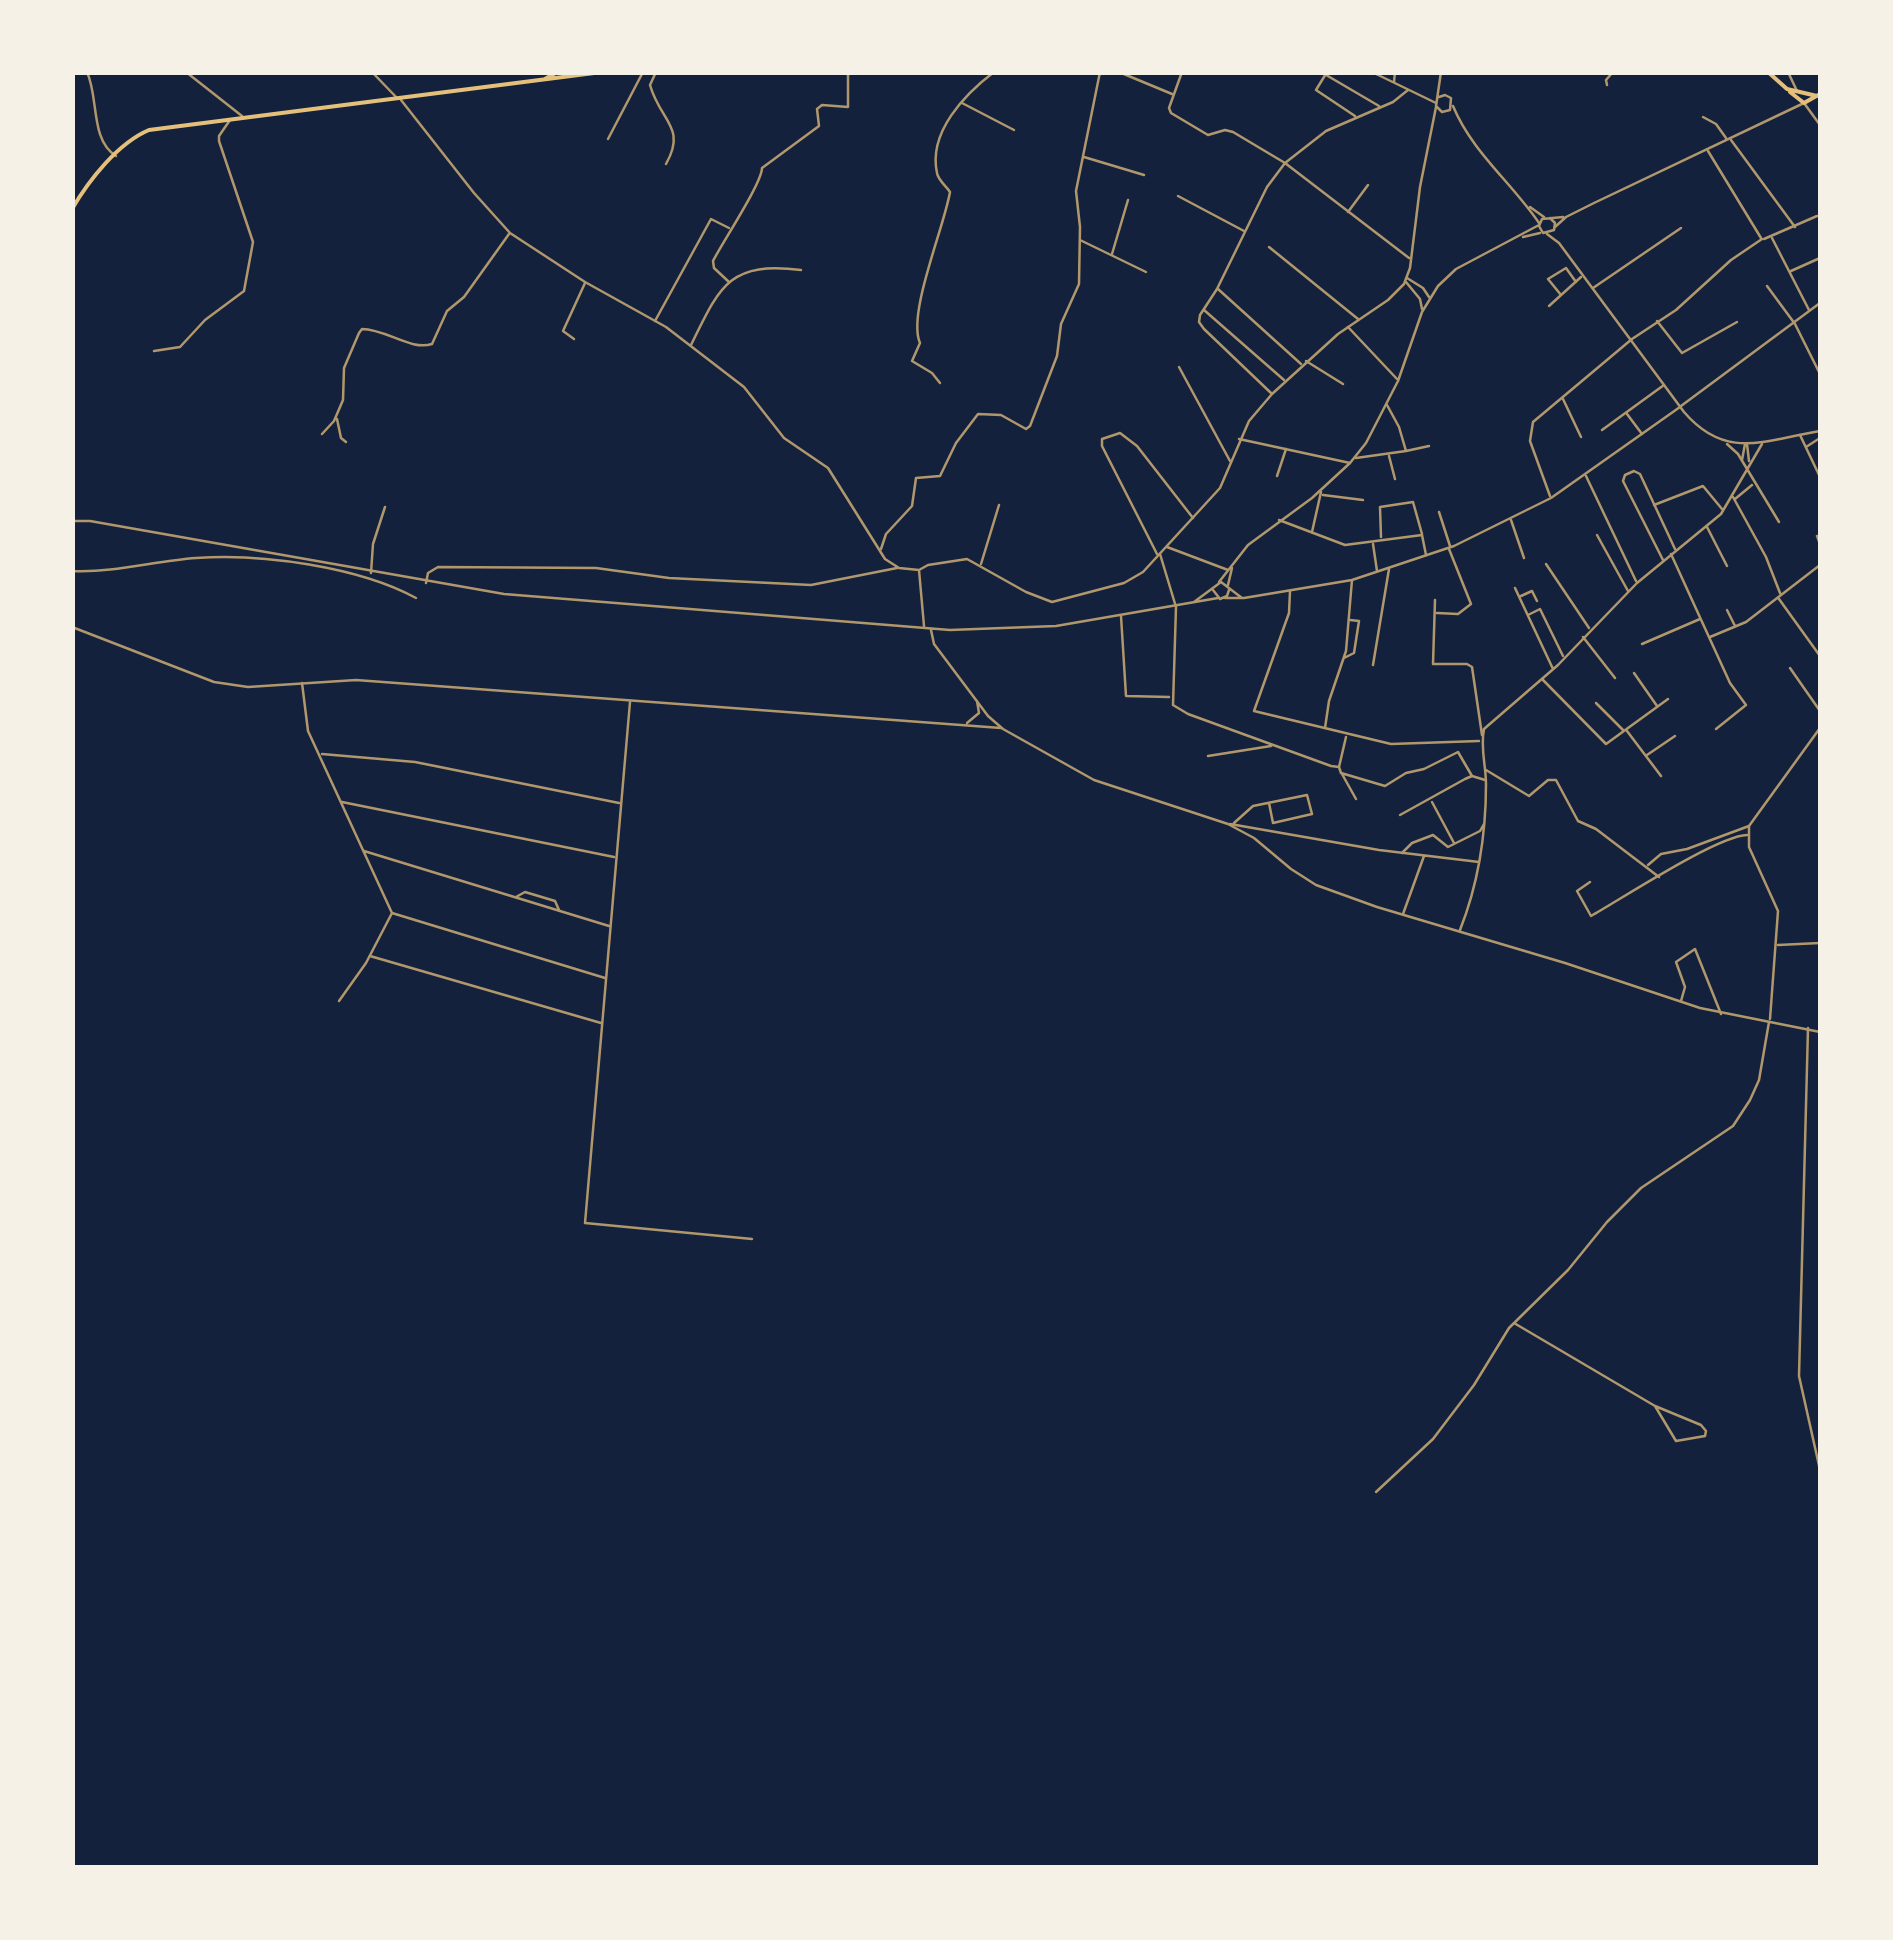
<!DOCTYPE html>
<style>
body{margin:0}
#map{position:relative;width:1893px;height:1940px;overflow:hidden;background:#14213d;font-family:"Nunito Sans",sans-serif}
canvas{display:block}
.frame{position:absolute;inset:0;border:75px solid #f6f1e7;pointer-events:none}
</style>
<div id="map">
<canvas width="1893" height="1940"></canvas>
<div class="frame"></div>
</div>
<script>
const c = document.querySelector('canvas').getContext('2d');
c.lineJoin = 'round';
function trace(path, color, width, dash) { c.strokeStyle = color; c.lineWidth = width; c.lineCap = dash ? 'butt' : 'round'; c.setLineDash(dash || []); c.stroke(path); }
trace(new Path2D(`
 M87,72C99,98 90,140 116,156
 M186,72L242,116
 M372,72L397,98
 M656,72L650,85C660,121 687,127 666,164
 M1119,72L1172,94
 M1182,72L1169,108L1171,113L1208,135L1225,130L1233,132L1285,163L1409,258
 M1321,72L1379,106
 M1327,72L1316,90L1355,116
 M1372,72L1436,103
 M1788,72L1797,91
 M1394,82L1395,72
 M1607,85L1606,80L1613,72
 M962,103L1014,130
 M1804,103L1820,125
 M1703,117L1716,124L1726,138
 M608,139L643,72
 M1731,140L1795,227
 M1708,151L1761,238
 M1084,157L1144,175
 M1178,196L1244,231
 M1348,212L1368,185
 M1772,238L1809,310
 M1764,239L1817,216
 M1080,240L1146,272
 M1269,247L1358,319
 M1112,254L1128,200
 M1791,271L1820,258
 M729,282L714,268L713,261C722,243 762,183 762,168L819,126L817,109L822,105L848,107V72
 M1767,286L1795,324L1820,374
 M1593,288L1681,228
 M1218,289L1301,364
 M1561,295L1548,279L1566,268L1576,282
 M1549,306L1581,277
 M1204,310L1284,380
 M655,321L711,219L729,228
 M1657,321L1682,353L1737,322
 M1348,327L1397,379
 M574,339L563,331L585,283
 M691,345C720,286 729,261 801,270
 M154,351L180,347L205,320L244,291L253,242L219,141V136L230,120
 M1306,361L1343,384
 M1179,367L1230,461
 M940,383L932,373L912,361L920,343C907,314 944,228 950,192C946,186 938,180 937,173C928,132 965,94 994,72
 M1271,393L1204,329L1199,322L1200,315L1217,289L1267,187L1285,163L1326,131L1393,102L1408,90
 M1563,399L1581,437
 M1387,405L1399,427L1406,451L1429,446
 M1681,406L1820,303
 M1627,414L1642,434
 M337,419L341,438L346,442
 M1602,430L1664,385
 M322,434L334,421L343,400L344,368L359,333L362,329C386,329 411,351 432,344L447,311L464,297L509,234
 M1800,435L1820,477
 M1239,439L1350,463
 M1727,444L1738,454L1779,522
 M1747,444L1749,461
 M1806,447L1820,438
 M1389,456L1395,479
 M1356,458L1406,451
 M1742,460L1745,444
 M1277,476L1286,449
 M1586,476L1636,581
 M1323,495L1363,500
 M1550,496L1530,441L1533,422L1632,339L1676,310L1731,260L1762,239
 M1733,497L1766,557L1780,593
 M1735,499L1752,485
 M1654,505L1703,486L1722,509
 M1439,512L1450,546
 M1279,520L1345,545L1422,535L1426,555
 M1511,520L1524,558
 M1707,527L1727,566
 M1312,532L1321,492
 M1597,535L1628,591
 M1817,536L1820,544
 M1381,537L1380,507L1413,502L1422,534
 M1373,544L1377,571
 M1167,547L1228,570
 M881,549L886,534L912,506L916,478L940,476L956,443L978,414L1001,415L1026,429L1030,426L1057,356L1061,324L1079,284L1080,227L1076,191L1100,72
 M1157,554L1102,446V439L1120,433L1137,446L1193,518
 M1160,554L1176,607L1173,705L1188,714L1331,766L1339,767L1346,737
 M1671,554L1730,683L1746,705L1716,729
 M1663,560L1623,481L1625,475L1634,471L1640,474L1675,549
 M981,564L999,505
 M1546,564L1589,628
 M72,571C115,573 154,561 196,558C261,553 359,567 416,598
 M371,573L373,544L385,507
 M426,583L428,573L438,567L596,568L669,578L811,585L897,568
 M1515,588L1553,669
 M1290,591L1289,613L1254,711L1391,744L1479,741
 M1521,596L1532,591L1537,601
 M1779,599L1820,656
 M1435,600L1433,664H1467L1472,667L1482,735
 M1727,610L1735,626
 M1437,613L1458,614L1471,604L1449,549
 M1528,615L1540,609L1563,656
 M1121,616L1126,696L1169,697
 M1583,637L1615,678
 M1710,637L1746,622L1820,565
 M1642,644L1700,619
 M1344,658L1354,653L1359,621L1350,620
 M1373,665L1389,569
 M1790,668L1820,711
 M1634,673L1657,706
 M1543,680L1606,744L1668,699
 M302,683L308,731L392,913L366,963L339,1001
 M630,702L585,1223L752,1239
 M1596,703L1623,730
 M1325,728L1329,701L1346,651L1352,580
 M1627,731L1661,776
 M322,754L415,762L619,803
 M1647,755L1675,736
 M1208,756L1271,746
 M1339,767L1341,773L1385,786L1406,773L1424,769L1458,752L1472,776
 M1486,770L1529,796L1548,780H1556L1578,821L1596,829L1659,877
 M1342,774L1356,799
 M342,802L614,857
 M1432,802L1454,843
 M1400,815L1465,779L1472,776L1485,780
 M1234,823L1253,806L1307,795L1312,814L1273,823L1269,803
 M1230,824L1379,850L1479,862
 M364,851L609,926
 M1402,853L1412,843L1433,835L1448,847L1480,831L1484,824
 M1648,865L1661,854L1687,849L1749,826
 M1590,882L1577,891L1591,916C1623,898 1717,836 1747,835
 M516,897L525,892L555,901L559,910
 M392,913L605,978
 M1403,914L1424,856
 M1460,930C1479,882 1486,835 1486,784C1486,765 1480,748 1484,729L1558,665L1637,583L1721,514L1762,444
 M1778,945L1820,943
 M370,956L601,1023
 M1681,1001L1685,987L1676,962L1695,949L1721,1014
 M1808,1028L1799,1376L1820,1470
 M1514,1323L1655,1406L1701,1425L1706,1431L1705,1436L1676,1441L1655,1406
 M1376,1492L1433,1439L1474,1385L1509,1328L1568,1270L1607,1222L1641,1188L1733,1126L1750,1100L1759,1080L1769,1022`), '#b1986c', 2.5);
trace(new Path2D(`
 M1439,97L1445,95L1451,98L1450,110L1442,112L1436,106L1441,72
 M401,100L474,193L510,233L585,282L666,327L744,387L784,438L828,468L885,559L899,568L919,570L924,626
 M1453,106C1472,152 1512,183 1539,223
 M1530,207L1544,217
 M1550,218L1555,223L1554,230L1543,233L1539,226L1542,219L1563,217
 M1555,227L1566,217L1594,203L1804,103
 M1547,234L1559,243L1684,412C1726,461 1765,440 1820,431
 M1523,237L1540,233
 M1407,278L1423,288L1429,297
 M1406,282L1420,299L1422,309
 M72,521H90L504,594L950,630L1056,626L1218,598
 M919,570L928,565L967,559L1026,592L1052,602L1124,583L1143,572L1220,488L1249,421L1272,394L1338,334L1388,300L1404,284L1410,268L1420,187L1436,107
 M1219,582L1248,545L1312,498L1350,463L1366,443L1398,381L1422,312L1438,286L1456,269L1539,225
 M1228,585L1232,568
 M1213,590L1220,599L1227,596L1229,590
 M1225,598H1244L1352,580L1454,546L1551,498L1680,407
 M1194,602L1221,582L1242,598
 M72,627L214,682L248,687L356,680L1001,728
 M931,630L934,644L988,716L1003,729L1094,780L1228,824L1254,838L1291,869L1316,885L1377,907L1565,963L1700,1008L1820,1032
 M967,723L979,713L977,701
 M1770,1019L1778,911L1749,847V826L1820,728`), '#b1986c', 2.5);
trace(new Path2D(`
 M545,79L557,72
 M72,209C89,180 118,143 149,130L602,72`), '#e5c07b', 4);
trace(new Path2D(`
 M1768,72L1787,89L1817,96
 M1790,92L1804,103L1820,94`), '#e5c07b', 4);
</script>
